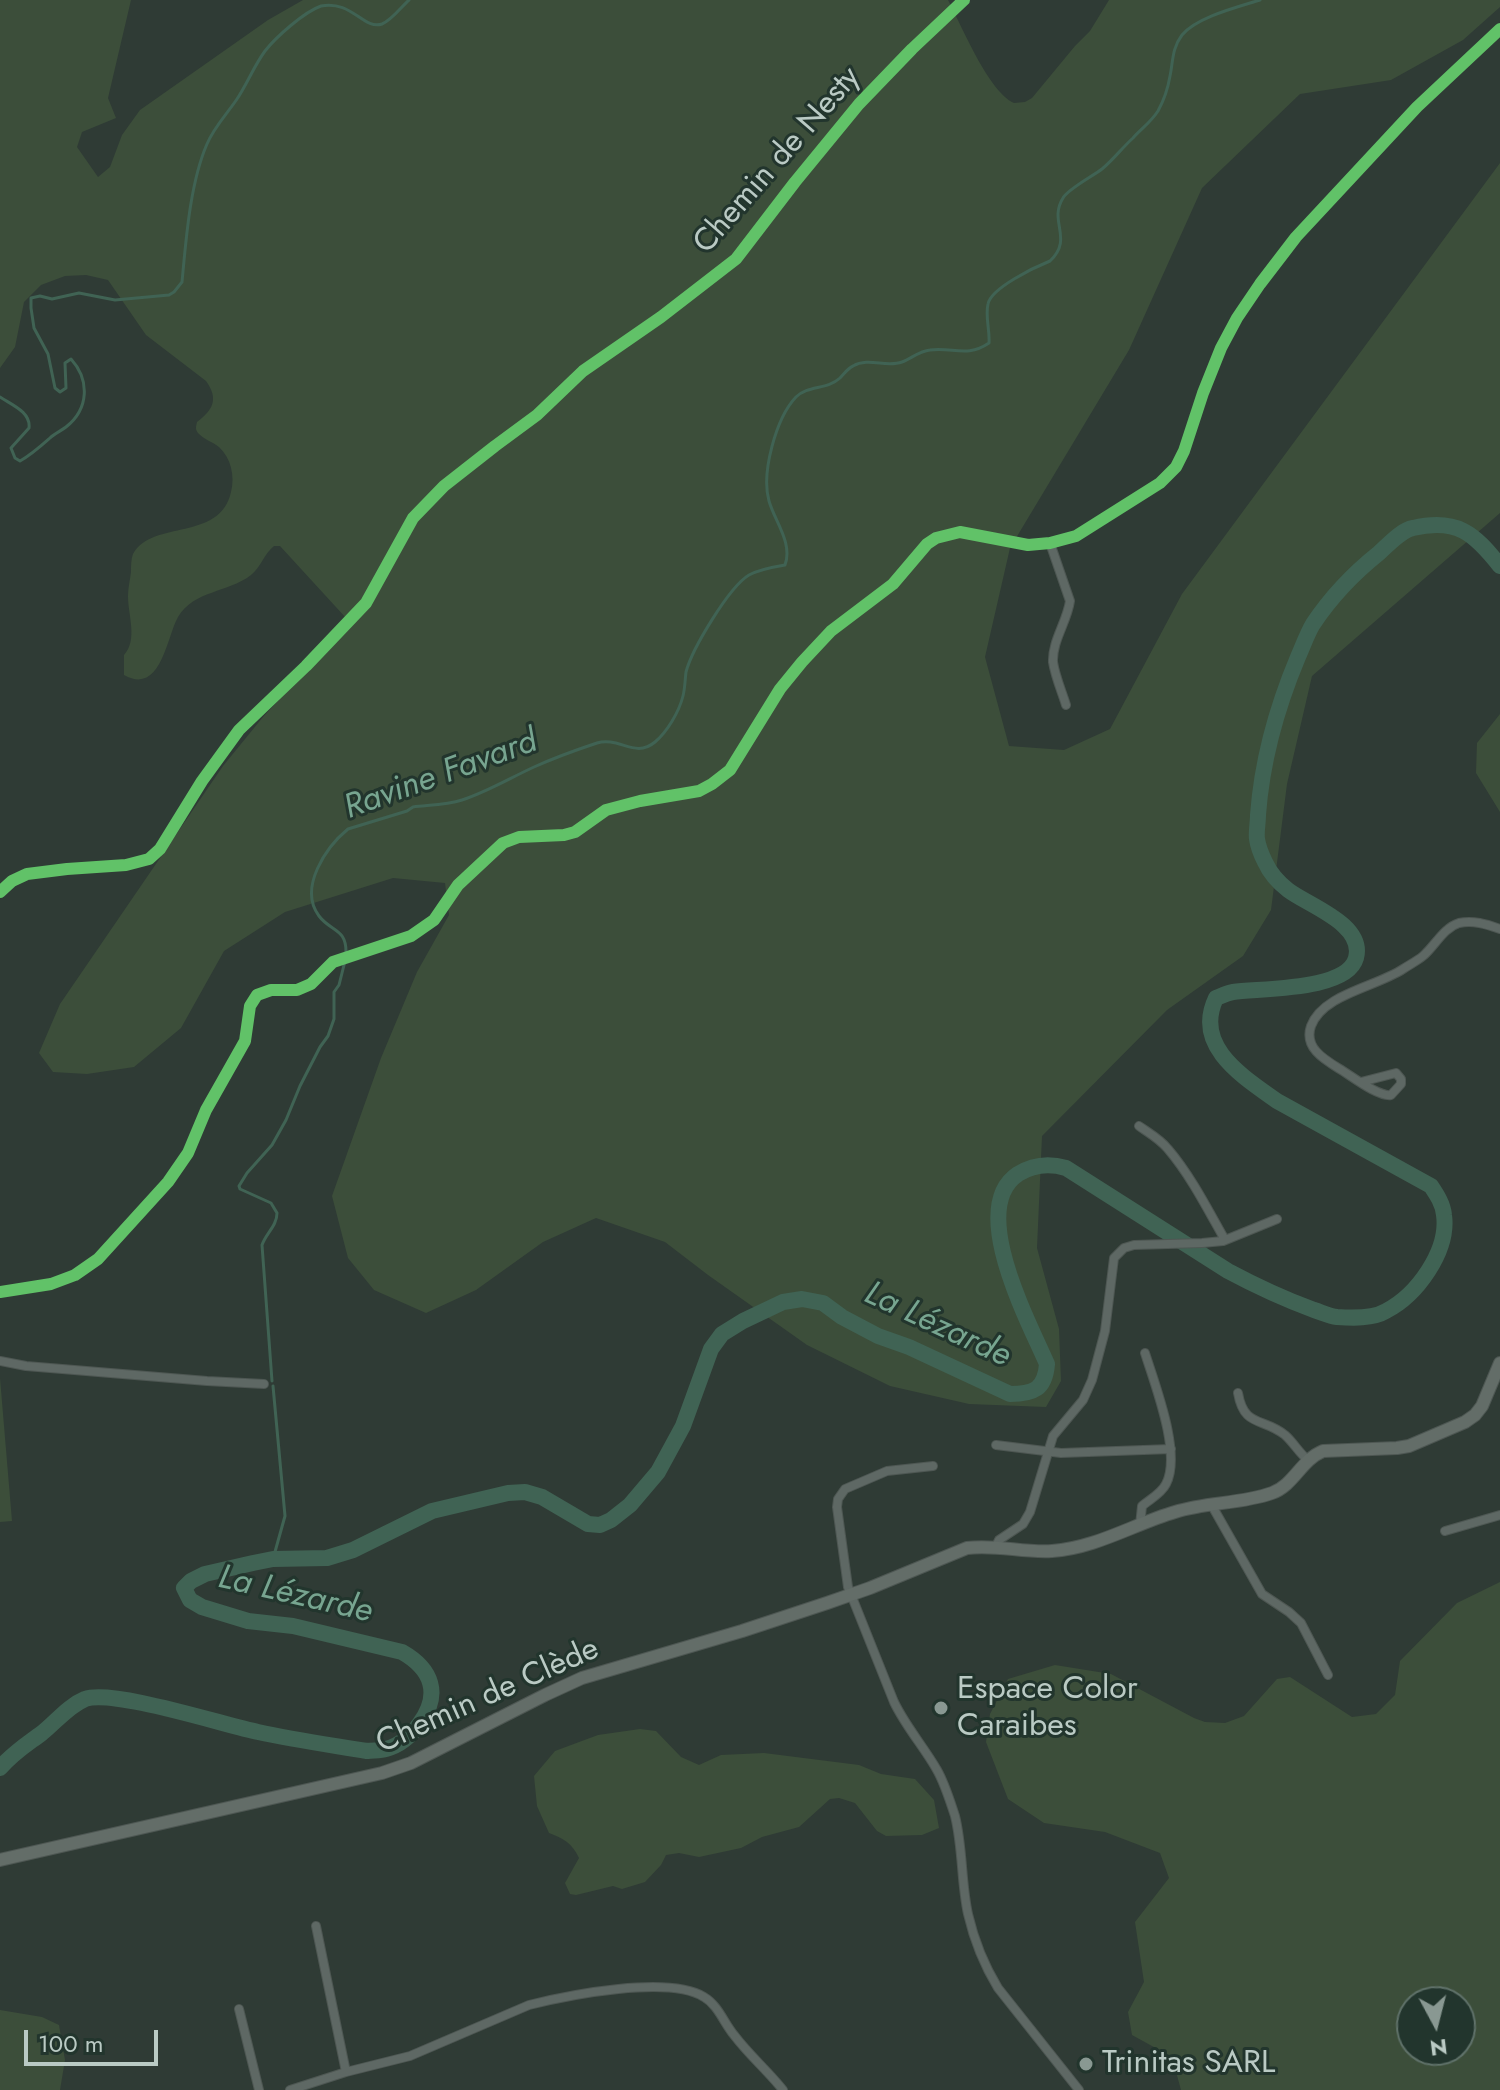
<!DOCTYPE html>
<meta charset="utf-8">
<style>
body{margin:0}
#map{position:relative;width:1500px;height:2090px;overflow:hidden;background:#2f3b35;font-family:Jost,sans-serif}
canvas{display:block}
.north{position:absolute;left:1396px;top:1986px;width:80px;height:80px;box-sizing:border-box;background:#22352d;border:2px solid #5f7169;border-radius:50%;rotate:173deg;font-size:22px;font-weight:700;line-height:32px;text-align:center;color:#bacac4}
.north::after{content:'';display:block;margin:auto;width:28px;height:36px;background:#899892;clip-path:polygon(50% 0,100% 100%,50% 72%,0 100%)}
.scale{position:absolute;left:24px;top:2030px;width:134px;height:36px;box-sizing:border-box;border:4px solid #bacac4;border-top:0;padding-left:10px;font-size:24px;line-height:28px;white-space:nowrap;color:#bacac4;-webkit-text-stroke:6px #22352d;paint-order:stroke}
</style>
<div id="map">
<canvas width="1500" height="2090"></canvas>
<div class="north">N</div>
<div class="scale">100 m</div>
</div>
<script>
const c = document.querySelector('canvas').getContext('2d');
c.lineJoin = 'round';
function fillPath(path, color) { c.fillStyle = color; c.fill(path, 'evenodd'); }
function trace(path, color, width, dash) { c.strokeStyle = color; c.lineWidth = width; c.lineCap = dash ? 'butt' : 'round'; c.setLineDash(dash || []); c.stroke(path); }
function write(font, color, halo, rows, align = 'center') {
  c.font = font + ' Jost,sans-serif'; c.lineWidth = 6; c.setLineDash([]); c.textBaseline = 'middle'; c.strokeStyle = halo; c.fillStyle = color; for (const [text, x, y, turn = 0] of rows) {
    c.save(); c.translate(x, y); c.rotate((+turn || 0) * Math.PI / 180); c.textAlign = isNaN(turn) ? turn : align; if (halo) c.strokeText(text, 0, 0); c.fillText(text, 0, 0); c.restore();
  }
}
fillPath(new Path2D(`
 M0,0H131L108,98L116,118L82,132L77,147L98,177L110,167L122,135L140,110L268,20L303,0H948C962,26 988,91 1014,103L1025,102L1032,98L1075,46L1090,31L1109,0H1500V7L1463,40L1391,80L1300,94L1202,188L1129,350L1010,548L985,657L1009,746L1064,750L1110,729L1182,594L1500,163V513L1312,676L1287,784L1271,910L1243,956L1167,1010L1042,1136L1037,1248L1059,1329L1061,1381L1046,1407L969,1404L890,1386L807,1345L708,1275L665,1242L596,1218L543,1242L476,1290L426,1313L374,1290L348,1258L332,1196L381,1058L417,972L449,915L445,883L393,878L285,912L224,951L181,1028L134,1067L87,1074L53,1072L39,1053L60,1004L223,766L263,717L344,630L346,618L280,546H274C264,554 261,567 251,575C228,593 194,590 178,617C167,636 161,696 124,675V655C138,640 128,615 128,596C128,588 130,580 131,572C131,566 131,559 133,554C153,519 220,542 231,492C235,476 231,458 219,447C213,442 203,439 198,433C195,429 196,427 197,422C213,410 219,399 206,381L146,335L108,280L86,275L65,276L41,285L24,302L15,347L0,368Z
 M1500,714V812L1476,773L1477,743Z
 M0,1378L12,1521L0,1522Z
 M1500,1582V2090H1181L1172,2057L1132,2035L1128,2012L1144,1982L1135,1922L1169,1878L1160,1853L1105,1832L1044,1823L1008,1799L986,1742L990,1714L1008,1679L1055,1665L1111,1674L1194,1718L1205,1722L1225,1723L1244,1716L1277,1679L1290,1677L1352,1717L1376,1714L1395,1695L1400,1661L1457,1603ZM1412,2002H1460V2050H1412Z
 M640,1729L656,1731L681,1757L699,1765L721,1755L764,1753L859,1765L881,1774L915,1779L934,1800L939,1828L922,1835L886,1836L877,1831L855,1803L839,1798L830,1799L799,1827L762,1837L741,1848L699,1857L679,1853L666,1855L661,1865L645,1882L622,1889L613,1886L576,1895L570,1894L565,1883L579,1858C572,1843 563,1838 549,1833L537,1806L534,1776L555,1751L598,1735Z
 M0,2010L42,2017L59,2025L65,2060L60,2090H0Z`), '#3c4e3a');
trace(new Path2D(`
 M0,397C12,405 31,412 29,428L11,448L15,458L20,461C31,455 41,446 50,438C55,433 61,431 66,427C89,409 90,380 71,359L65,363L66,388L60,392L55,388L48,354L34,328L31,308V298L40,296L52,299L79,293L115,300L169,295L174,292L182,282C186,240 190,183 207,144C214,127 227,114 237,99C247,84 254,66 265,51C276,37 304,12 321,6C352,0 363,30 382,24C392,20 401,7 409,0
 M346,954C347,928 331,932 319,916C298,888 326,847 348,829L407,811L413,807C429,805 446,805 462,800C487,792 510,778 534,767C554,758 576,750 597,743C619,736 635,759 655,742C667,732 679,712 683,696C685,688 685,680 686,672C692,649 729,587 749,575C760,569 773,567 785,565C793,543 775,522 769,501C761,473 776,418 796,397C808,385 827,390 840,378C844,374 848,368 853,366C869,357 886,368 902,362C911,359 919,351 930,350C953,347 967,358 989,343C990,330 985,317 988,304C991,288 1035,267 1050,261C1074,238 1048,222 1063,198C1068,189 1093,176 1102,169C1113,160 1122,148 1133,138C1141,129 1151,122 1158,111C1164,100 1168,88 1170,76C1173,62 1172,48 1182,35C1197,17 1238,7 1260,0
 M272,1381L262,1245C266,1233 277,1226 277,1213L271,1203L240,1189L239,1186L247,1173L272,1145L286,1120L300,1086L320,1047L328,1036L334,1019V992L339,985L345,961
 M273,1559L285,1516L273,1386`), '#406354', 3);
trace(new Path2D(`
 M0,1768C14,1752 26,1745 42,1733C56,1722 68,1706 85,1699C113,1689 224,1725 258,1732C294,1740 331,1745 367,1751C373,1750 380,1751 386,1749C401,1745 411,1736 420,1723C441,1694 432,1669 402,1652L293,1626L248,1621L202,1607L190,1600L184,1588L191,1581L205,1574L253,1563L273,1559L327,1558L353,1550L432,1511L508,1493L525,1492L542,1497L588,1524L600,1525L611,1520L630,1505L658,1472L683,1426L711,1349L722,1334L743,1321L783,1302L802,1299L823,1303L842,1317L878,1336L909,1347L1010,1394C1034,1394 1045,1389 1047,1364C1029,1322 967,1208 1018,1174C1034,1164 1049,1163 1066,1168L1228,1271C1256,1286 1284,1299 1314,1310C1321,1312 1329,1316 1337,1317C1352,1318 1373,1319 1386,1311C1417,1295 1449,1251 1444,1215C1443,1204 1437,1195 1431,1186L1277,1101C1242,1076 1193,1046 1216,998C1221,996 1227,993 1233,992C1261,988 1347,991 1356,958C1365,924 1309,906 1288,890C1279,883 1270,873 1265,862C1262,856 1258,846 1257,839C1256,832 1258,823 1258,815C1262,760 1277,707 1298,657C1303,646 1307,634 1313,624C1331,597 1354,573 1379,553C1388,545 1401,530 1413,528C1457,518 1474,533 1500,566`), '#406354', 16);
const street = new Path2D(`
 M1050,543L1070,601C1067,622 1052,641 1053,662C1055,676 1062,692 1066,705
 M0,892L12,881L27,874L67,869L126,865L149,859L160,849L202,781L239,730L306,666L366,603L413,518L444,486L495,446L537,415L583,371L661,317L736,259L795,182L859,104L912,49L964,0
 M1361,1082L1396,1073L1401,1079V1084L1391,1095C1379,1097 1354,1078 1343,1071C1327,1061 1303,1049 1311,1026C1323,994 1376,987 1403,969C1409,965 1417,961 1423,956C1435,946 1443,928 1459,923C1473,920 1486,924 1500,929
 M1139,1126C1149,1133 1160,1139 1168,1149C1191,1176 1208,1210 1225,1240
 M0,1292L51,1284L75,1275L98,1259L168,1182L188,1153L206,1110L245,1041L250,1006L257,995L271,990H297L311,984L333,962L411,936L434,920L458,885L503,843L519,837L564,835L575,832L606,810L640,801L699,791L712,784L730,770L780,689L802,662L831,631L893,584L927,544L936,538L960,532L1028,545L1050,543L1076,536L1160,483L1176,467L1184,451L1203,393L1221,348L1237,318L1260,284L1296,237L1417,107L1500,29
 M0,1361L26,1366L207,1381L264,1384
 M1238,1393C1244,1428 1263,1417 1285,1435C1294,1443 1299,1453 1308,1460
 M996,1445L1061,1453L1171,1449
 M933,1466L887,1471L845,1489L838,1499L837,1507L848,1587L894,1702C906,1727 924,1747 937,1770C945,1784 950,1801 955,1816C963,1848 961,1882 968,1914C974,1940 984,1965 998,1988L1079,2090
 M1211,1504L1262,1594L1289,1612L1301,1623L1328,1675
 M1140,1525L1142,1506C1150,1499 1161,1494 1166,1484C1182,1454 1155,1385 1145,1353
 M1445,1531L1500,1515
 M996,1546L999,1540L1023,1524L1030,1512L1053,1436L1083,1400L1092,1380L1105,1331L1114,1258L1124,1248L1134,1245L1202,1243L1223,1241L1277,1219
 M316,1926L346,2072
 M239,2009L259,2090
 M290,2090L346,2072L410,2056L529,2005C569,1995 669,1975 704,1997C718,2005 724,2023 734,2035C749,2055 768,2071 783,2090`);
const secondary = new Path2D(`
 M0,1860L382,1773L411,1763L545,1695L582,1678L742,1631L827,1603L870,1588L967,1548C996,1544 1023,1553 1052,1551C1096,1548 1134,1524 1175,1512C1207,1502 1241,1504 1272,1493C1294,1485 1301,1460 1323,1451L1397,1448L1409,1446L1465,1422L1475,1415L1482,1406L1500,1363`);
trace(street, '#4e5753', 10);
trace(secondary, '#4e5753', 14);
trace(street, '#5e6864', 8);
trace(secondary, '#636d68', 12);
trace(new Path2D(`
 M0,892L12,881L27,874L67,869L126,865L149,859L160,849L202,781L239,730L306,666L366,603L413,518L444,486L495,446L537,415L583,371L661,317L736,259L795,182L859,104L912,49L964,0
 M0,1292L51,1284L75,1275L98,1259L168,1182L188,1153L206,1110L245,1041L250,1006L257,995L271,990H297L311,984L333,962L411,936L434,920L458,885L503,843L519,837L564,835L575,832L606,810L640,801L699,791L712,784L730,770L780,689L802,662L831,631L893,584L927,544L936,538L960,532L1028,545L1050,543L1076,536L1160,483L1176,467L1184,451L1203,393L1221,348L1237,318L1260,284L1296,237L1417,107L1500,29`), '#61c268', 12);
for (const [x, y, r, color] of [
 [941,1708,8,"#899892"],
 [1086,2064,8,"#899892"]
]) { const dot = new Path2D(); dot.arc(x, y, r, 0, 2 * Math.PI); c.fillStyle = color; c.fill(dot); trace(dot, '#22352d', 3); }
write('32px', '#bacac4', '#22352d', [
 ["Chemin de Nesty",778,161,-49],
 ["Chemin de Clède",488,1697,-24]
]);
write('32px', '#bacac4', '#22352d', [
 ["Espace Color",957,1690],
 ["Caraibes",957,1727],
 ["Trinitas SARL",1102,2064]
], 'left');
write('italic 34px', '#77a590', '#22352d', [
 ["Ravine Favard",441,776,-20],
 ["La Lézarde",937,1326,25],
 ["La Lézarde",295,1596,13]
]);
</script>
